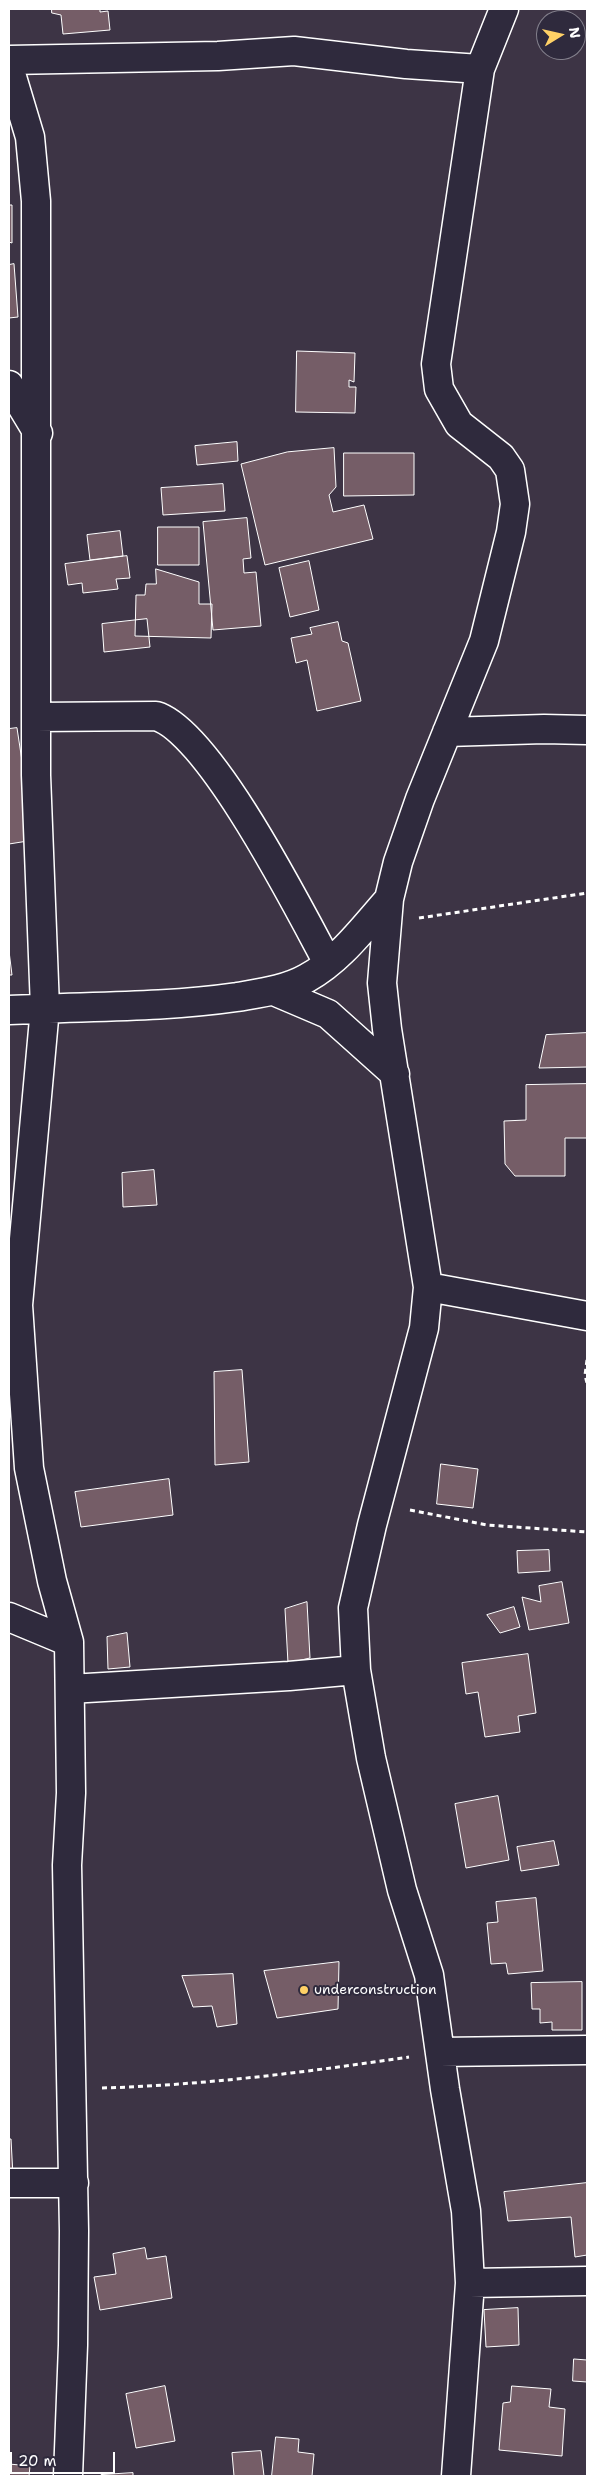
<!DOCTYPE html>
<style>
body{margin:0}
#map{position:relative;width:596px;height:2485px;overflow:hidden;background:#3d3445;font-family:"Shantell Sans",sans-serif}
canvas{display:block}
.frame{position:absolute;inset:0;border:10px solid #fff;pointer-events:none}
.north{position:absolute;left:536px;top:10px;width:50px;height:50px;box-sizing:border-box;background:#2f2a3d;border:1px solid #827f8b;border-radius:50%;rotate:81deg;font-size:14px;font-weight:700;line-height:20px;text-align:center;color:#fff}
.north::after{content:'';display:block;margin:auto;width:18px;height:22px;background:#ffd166;clip-path:polygon(50% 0,100% 100%,50% 72%,0 100%)}
.scale{position:absolute;left:10px;top:2452px;width:105px;height:22px;box-sizing:border-box;border:2px solid #fff;border-top:0;padding-left:6px;font-size:15px;line-height:18px;white-space:nowrap;color:#fff;-webkit-text-stroke:4px #2f2a3d;paint-order:stroke}
</style>
<div id="map">
<canvas width="596" height="2485"></canvas>
<div class="frame"></div>
<div class="north">N</div>
<div class="scale">20 m</div>
</div>
<script>
const c = document.querySelector('canvas').getContext('2d');
c.lineJoin = 'round';
function fillPath(path, color) { c.fillStyle = color; c.fill(path, 'evenodd'); }
function trace(path, color, width, dash) { c.strokeStyle = color; c.lineWidth = width; c.lineCap = dash ? 'butt' : 'round'; c.setLineDash(dash || []); c.stroke(path); }
function write(font, color, halo, rows, align = 'center') {
  c.font = font + ' "Shantell Sans",sans-serif'; c.lineWidth = 4; c.setLineDash([]); c.textBaseline = 'middle'; c.strokeStyle = halo; c.fillStyle = color; for (const [text, x, y, turn = 0] of rows) {
    c.save(); c.translate(x, y); c.rotate((+turn || 0) * Math.PI / 180); c.textAlign = isNaN(turn) ? turn : align; if (halo) c.strokeText(text, 0, 0); c.fillText(text, 0, 0); c.restore();
  }
}
const building = new Path2D(`
 M52,9H100V12L108,11L110,30L63,34L61,15L52,13Z
 M9,205H12V243L9,242Z
 M14,264L18,317L9,318V265Z
 M297,351L355,353L354,382L349,380V387H356L355,413L296,412Z
 M237,442L238,461L197,465L195,446Z
 M334,448L336,487L329,495L333,512L364,505L373,539L265,565L241,464L287,452Z
 M344,453H414V495L344,496Z
 M223,484L225,511L163,515L161,488Z
 M247,518L251,558L243,559L244,573L256,572L261,626L213,630L203,522Z
 M158,527H199V565H158Z
 M120,531L123,556L90,560L87,535Z
 M127,556L130,578L116,579L118,589L83,593L82,583L68,585L65,564Z
 M309,561L319,610L290,617L279,568Z
 M156,569L199,582V604H212L211,638L135,636L136,595H145L146,584H156Z
 M147,619L150,647L104,652L102,624Z
 M338,622L342,641L348,643L361,701L317,711L307,660L296,663L291,638L312,634L310,628Z
 M17,728L34,840L9,844V729Z
 M9,951L12,975H9Z
 M587,1033V1067L539,1068L546,1035Z
 M587,1084V1138H565V1176H515L505,1164L504,1121L526,1120V1085Z
 M154,1170L157,1205L123,1207L122,1173Z
 M242,1370L249,1462L215,1465L214,1372Z
 M441,1464L478,1469L473,1508L437,1504Z
 M169,1479L173,1515L81,1527L75,1492Z
 M549,1550L550,1571L518,1573L517,1551Z
 M562,1582L569,1623L529,1630L522,1597L541,1602L539,1586Z
 M307,1602L310,1658L288,1663L285,1609Z
 M514,1607L520,1627L500,1633L487,1615Z
 M127,1633L130,1667L108,1669L107,1637Z
 M528,1654L536,1713L518,1716L520,1732L485,1737L478,1692L466,1694L462,1663Z
 M498,1796L509,1860L466,1868L455,1804Z
 M554,1841L559,1865L521,1871L517,1847Z
 M536,1898L543,1971L508,1974L506,1963L491,1964L487,1923L498,1922L496,1902Z
 M339,1962L338,2009L277,2018L264,1971Z
 M233,1974L237,2024L217,2027L212,2006L193,2007L182,1976Z
 M582,1982V2030H552V2022L540,2023V2009H532L531,1983Z
 M9,2139H11L13,2176H9Z
 M587,2183V2255L575,2257L571,2217L508,2221L504,2192Z
 M145,2248L147,2259L166,2256L172,2298L100,2310L94,2277L116,2274L113,2254Z
 M518,2308L519,2345L486,2347L484,2310Z
 M574,2359L587,2360V2382L573,2381Z
 M165,2386L175,2441L136,2448L126,2394Z
 M512,2386L551,2389L549,2407L565,2409L562,2456L499,2450L503,2403L510,2402Z
 M276,2437L299,2439L298,2452L314,2454L312,2476H272Z
 M261,2451L264,2476H234L232,2453Z
 M9,2464L30,2466L29,2476H9Z
 M133,2473V2476H101V2475Z`);
fillPath(building, '#755d67');
trace(building, '#fff', 1);
const street = new Path2D(`
 M9,60L218,56L294,51L406,64L480,69
 M9,67L30,137L36,201V775L45,1008L18,1305L29,1468L52,1581L69,1642L71,1793L67,1865L74,2231L73,2345L68,2476
 M9,385L38,433
 M36,717L156,716C209,731 300,911 328,963
 M447,732L544,729L587,730
 M274,991L328,1014L395,1074
 M9,1010C85,1006 161,1008 237,997C260,993 286,990 307,978C340,960 364,927 389,899
 M428,1287L587,1316
 M9,1617L69,1642
 M70,1689L289,1676L356,1670
 M440,2052L587,2050
 M9,2183H74
 M470,2283L587,2281
 M456,2476L470,2283L466,2211L445,2089L429,1975L402,1890L371,1758L356,1670L353,1608L372,1525L424,1328L428,1287L387,1029L382,983L389,899L398,862L420,799L484,641L511,532L515,504L510,470L501,457L459,424L439,389L436,364L480,69L504,9`);
trace(street, '#fff', 31);
trace(new Path2D(`
 M419,918L587,893
 M587,1360L585,1375L587,1383
 M410,1510L487,1525L587,1532
 M102,2088C206,2085 307,2072 409,2057`), '#fff', 3, [5, 4]);
trace(street, '#2f2a3d', 28);
for (const [x, y, r, color] of [
 [304,1990,5,"#ffd166"]
]) { const dot = new Path2D(); dot.arc(x, y, r, 0, 2 * Math.PI); c.fillStyle = color; c.fill(dot); trace(dot, '#2f2a3d', 2); }
write('14px', '#fff', '#2f2a3d', [
 ["underconstruction",314,1990]
], 'left');
</script>
